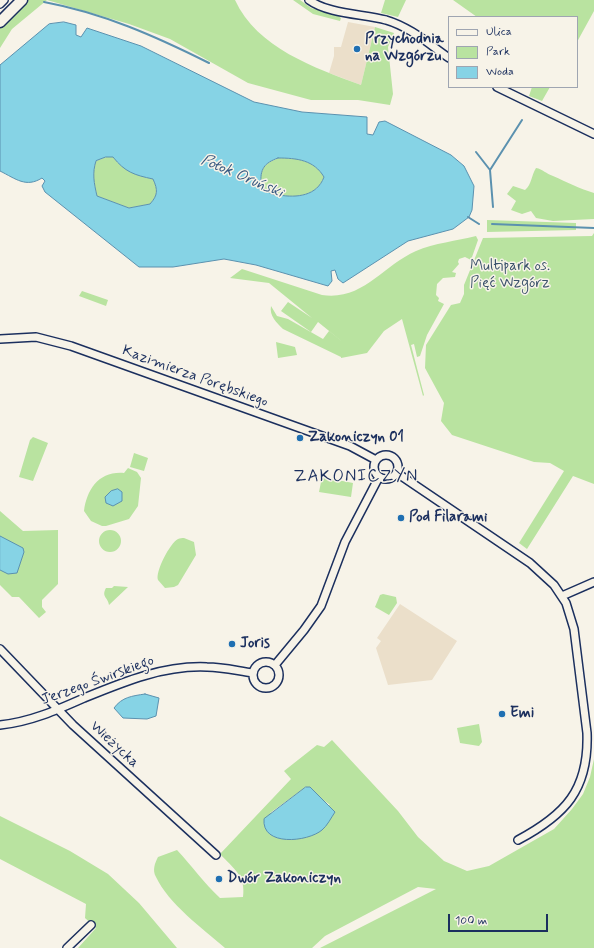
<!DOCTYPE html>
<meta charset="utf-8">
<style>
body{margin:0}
#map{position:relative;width:594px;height:948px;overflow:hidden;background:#f7f3e8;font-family:Mynerve,sans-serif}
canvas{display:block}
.legend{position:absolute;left:448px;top:16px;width:130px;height:72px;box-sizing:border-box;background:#f7f3e8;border:1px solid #9fa5b1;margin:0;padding:5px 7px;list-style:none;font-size:12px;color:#1b2f5e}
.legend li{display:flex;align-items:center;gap:8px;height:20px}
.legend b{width:20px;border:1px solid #9fa5b1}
.scale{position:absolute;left:448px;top:914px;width:100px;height:18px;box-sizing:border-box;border:2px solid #1b2f5e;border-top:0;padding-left:5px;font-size:12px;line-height:14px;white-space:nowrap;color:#1b2f5e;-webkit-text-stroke:3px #f7f3e8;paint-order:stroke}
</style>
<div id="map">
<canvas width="594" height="948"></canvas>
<ul class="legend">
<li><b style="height:5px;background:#f7f3e8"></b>Ulica</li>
<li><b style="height:11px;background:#b9e3a0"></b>Park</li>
<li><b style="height:11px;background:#86d3e5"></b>Woda</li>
</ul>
<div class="scale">100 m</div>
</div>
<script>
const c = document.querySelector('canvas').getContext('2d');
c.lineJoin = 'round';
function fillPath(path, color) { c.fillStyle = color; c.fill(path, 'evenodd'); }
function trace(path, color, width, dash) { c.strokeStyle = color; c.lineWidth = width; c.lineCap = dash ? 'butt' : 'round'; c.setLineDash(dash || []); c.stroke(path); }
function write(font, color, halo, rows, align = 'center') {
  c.font = font + ' Mynerve,sans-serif'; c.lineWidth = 3; c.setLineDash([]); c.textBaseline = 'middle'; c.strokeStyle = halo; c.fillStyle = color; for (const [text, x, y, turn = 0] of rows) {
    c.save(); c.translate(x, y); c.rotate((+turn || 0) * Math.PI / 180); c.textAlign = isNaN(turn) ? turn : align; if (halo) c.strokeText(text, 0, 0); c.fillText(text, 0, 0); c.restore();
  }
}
fillPath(new Path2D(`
 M348,22L375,27L361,85L329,73L334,56V47H341Z
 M400,604L457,641L432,680L388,685L376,648L381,641L377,638Z`), '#ebdfca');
fillPath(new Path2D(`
 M28,0H235C257,48 315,68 361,85L375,27L394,33L388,47L393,94L390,105L358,100H311L248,83L170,39L129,24L47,0L12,29L0,48V28Z
 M293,0H300L311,8L338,15L341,18L340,21L313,14Z
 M385,0H406L398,17L381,13Z
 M453,0H594V11L577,42V17H477Z
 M532,87H550L542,101L529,96Z
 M106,157H113C124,171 135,175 153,179C158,190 158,195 150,204L129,208L97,196C94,183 92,173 96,161Z
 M279,158C297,158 314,160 324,177C317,196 297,198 279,195C276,195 272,195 270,193C266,192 263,187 261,184C260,169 264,163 279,158Z
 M536,168C543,169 546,174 553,176C567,182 580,189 594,193V219L553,221L536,218L531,211L522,214L511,210L516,201L507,194L513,186L525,190C532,184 531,176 536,168Z
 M487,220L576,223V230L487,232Z
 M594,233V484L573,476L527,549L519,543L564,471L550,463L534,462L452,435L441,421L444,403L425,368L426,345L451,305L460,303L464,294V285L483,238L592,236Z
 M476,236L478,240L471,260L465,257L459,259L458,262L459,264L452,272L456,273L455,277L443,278L437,284L436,295L439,298L438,301L444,304L427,335L420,356L417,357L414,344L411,345L424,395L423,396L402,319L384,331L367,353L341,358V357L283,329C277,323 269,316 271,306L277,316L288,319L323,339L329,331L344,343L318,322L311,332L281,311L288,302L312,318L269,283L230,278L242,269L322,295C363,301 382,266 416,251C434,243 457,241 476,236Z
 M82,291L108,300L106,306L79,296Z
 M276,342L295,347L297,355L278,358Z
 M33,437L48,443L33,481L19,477L30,440Z
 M134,453L148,458L144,471L130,467Z
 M128,468L137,472L141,478L138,506L129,519L106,526H102L91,521L84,511C87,489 99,471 124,473Z
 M322,477L353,483L351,497L319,492Z
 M0,511L23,531L58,530V584L42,600V607L46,612L39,618L19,597H12L0,585Z
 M99 541a11 11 0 1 1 22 0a11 11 0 1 1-22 0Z
 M184,538L194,542L196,555L178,585L174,587L165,588L158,580C155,572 170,543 178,539C180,538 182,538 184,538Z
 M114,586L128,587L109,605C108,597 101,597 106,588H112Z
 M383,594L396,597L397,603L389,615L375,607L380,595Z
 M479,724L482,742L479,746L460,743L457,728Z
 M332,740L398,811L418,837L444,861L467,871L489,866L554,829L572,809L583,794L590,777L594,759V948H320L436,889L418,887L325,936L312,948H225C203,929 168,903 156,877C152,870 155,863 158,857L177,850C192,866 204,883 220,898L243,897C246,876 234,869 220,854L291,779L284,771L317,745L324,747ZM306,787L330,805L270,813Z
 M0,816L70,851L108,874L139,903L177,948H78L96,928L85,918L86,904L0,859Z`), '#b9e3a0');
const water = new Path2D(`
 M64,22L76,25V35L81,37L87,28L141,46L254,102L302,112L367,117V134L373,135L379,122L385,121L451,155L464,166L474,186L472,210L469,217L453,229L408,241L343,283L338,279L335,270L331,271L332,281L328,286L256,265L224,259L173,267H139L45,192L42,186L45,181L42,178C26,188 16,179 0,171V65L49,24ZM106,157H113C125,172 134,175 153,179C158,190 158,195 150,204L129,208L97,196C94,183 92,173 96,161ZM278,158C297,158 314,160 324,177C317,196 297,198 279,195C276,195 272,195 270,193C267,192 263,187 261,184C260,169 264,163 278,158Z
 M118,489L122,492V501L113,506L106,503L105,497L111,491Z
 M0,536L23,548L24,552L17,573L8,574L0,570Z
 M145,694L159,698L156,716L147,719L123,718L114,708C122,697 132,696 145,694Z
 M306,787H310L335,812C331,818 327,826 322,830C308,842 261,847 264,819Z`);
fillPath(water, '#86d3e5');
trace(water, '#5b91af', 1);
trace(new Path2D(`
 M44,2C103,13 155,36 209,63
 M476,152L490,170L493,207
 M490,170L522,120
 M468,217L479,224
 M492,224L594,228`), '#5b91af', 2);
const minor = new Path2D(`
 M309,0C328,14 363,14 386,20C410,27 429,44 449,58
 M0,4L4,0
 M497,87L594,134
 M0,339L36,337L71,346L350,446L376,460
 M374 467a12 12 0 1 1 24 0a12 12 0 1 1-24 0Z
 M397,473L530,563L554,585L566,603L574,629L587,733C589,790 565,815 518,840
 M562,596L594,582
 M0,649L73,725L216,855
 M253 675a13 13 0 1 1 26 0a13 13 0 1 1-26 0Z
 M275,665L304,630L321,606L345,542L379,477
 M0,725C30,722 57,710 84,698C123,682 164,665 207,667C223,667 238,671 253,673
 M67,948L91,925`);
const secondary = new Path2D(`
 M0,22L22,0`);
trace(minor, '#1b2f5e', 10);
trace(secondary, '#1b2f5e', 13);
trace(minor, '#f7f3e8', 7);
trace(secondary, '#f7f3e8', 10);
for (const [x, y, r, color] of [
 [357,49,4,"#1f6fb2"],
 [300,438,4,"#1f6fb2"],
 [401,518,4,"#1f6fb2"],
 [232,644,4,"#1f6fb2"],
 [502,714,4,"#1f6fb2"],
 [219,879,4,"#1f6fb2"]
]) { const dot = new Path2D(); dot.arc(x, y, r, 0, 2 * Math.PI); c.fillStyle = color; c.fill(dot); trace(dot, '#f7f3e8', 1.5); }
write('bold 15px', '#1b2f5e', '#f7f3e8', [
 ["Przychodnia",365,40],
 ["na Wzgórzu",365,57],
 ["Zakoniczyn 01",308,438],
 ["Pod Filarami",409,518],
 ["Joris",240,644],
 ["Emi",510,714],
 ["Dwór Zakoniczyn",227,879]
], 'left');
write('15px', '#3b536b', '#f7f3e8', [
 ["Multipark os.",510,267],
 ["Pięć Wzgórz",510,284]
]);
write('15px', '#1b2f5e', '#f7f3e8', [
 ["Kazimierza Porębskiego",195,377,20],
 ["Jerzego Świrskiego",98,681,-20],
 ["Wieżycka",114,745,43]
]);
write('italic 16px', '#365880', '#f7f3e8', [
 ["Potok Oruński",242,177,23]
]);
c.letterSpacing = '1px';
write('17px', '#1b2f5e', '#f7f3e8', [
 ["ZAKONICZYN",356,477]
]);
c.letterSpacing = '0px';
</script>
